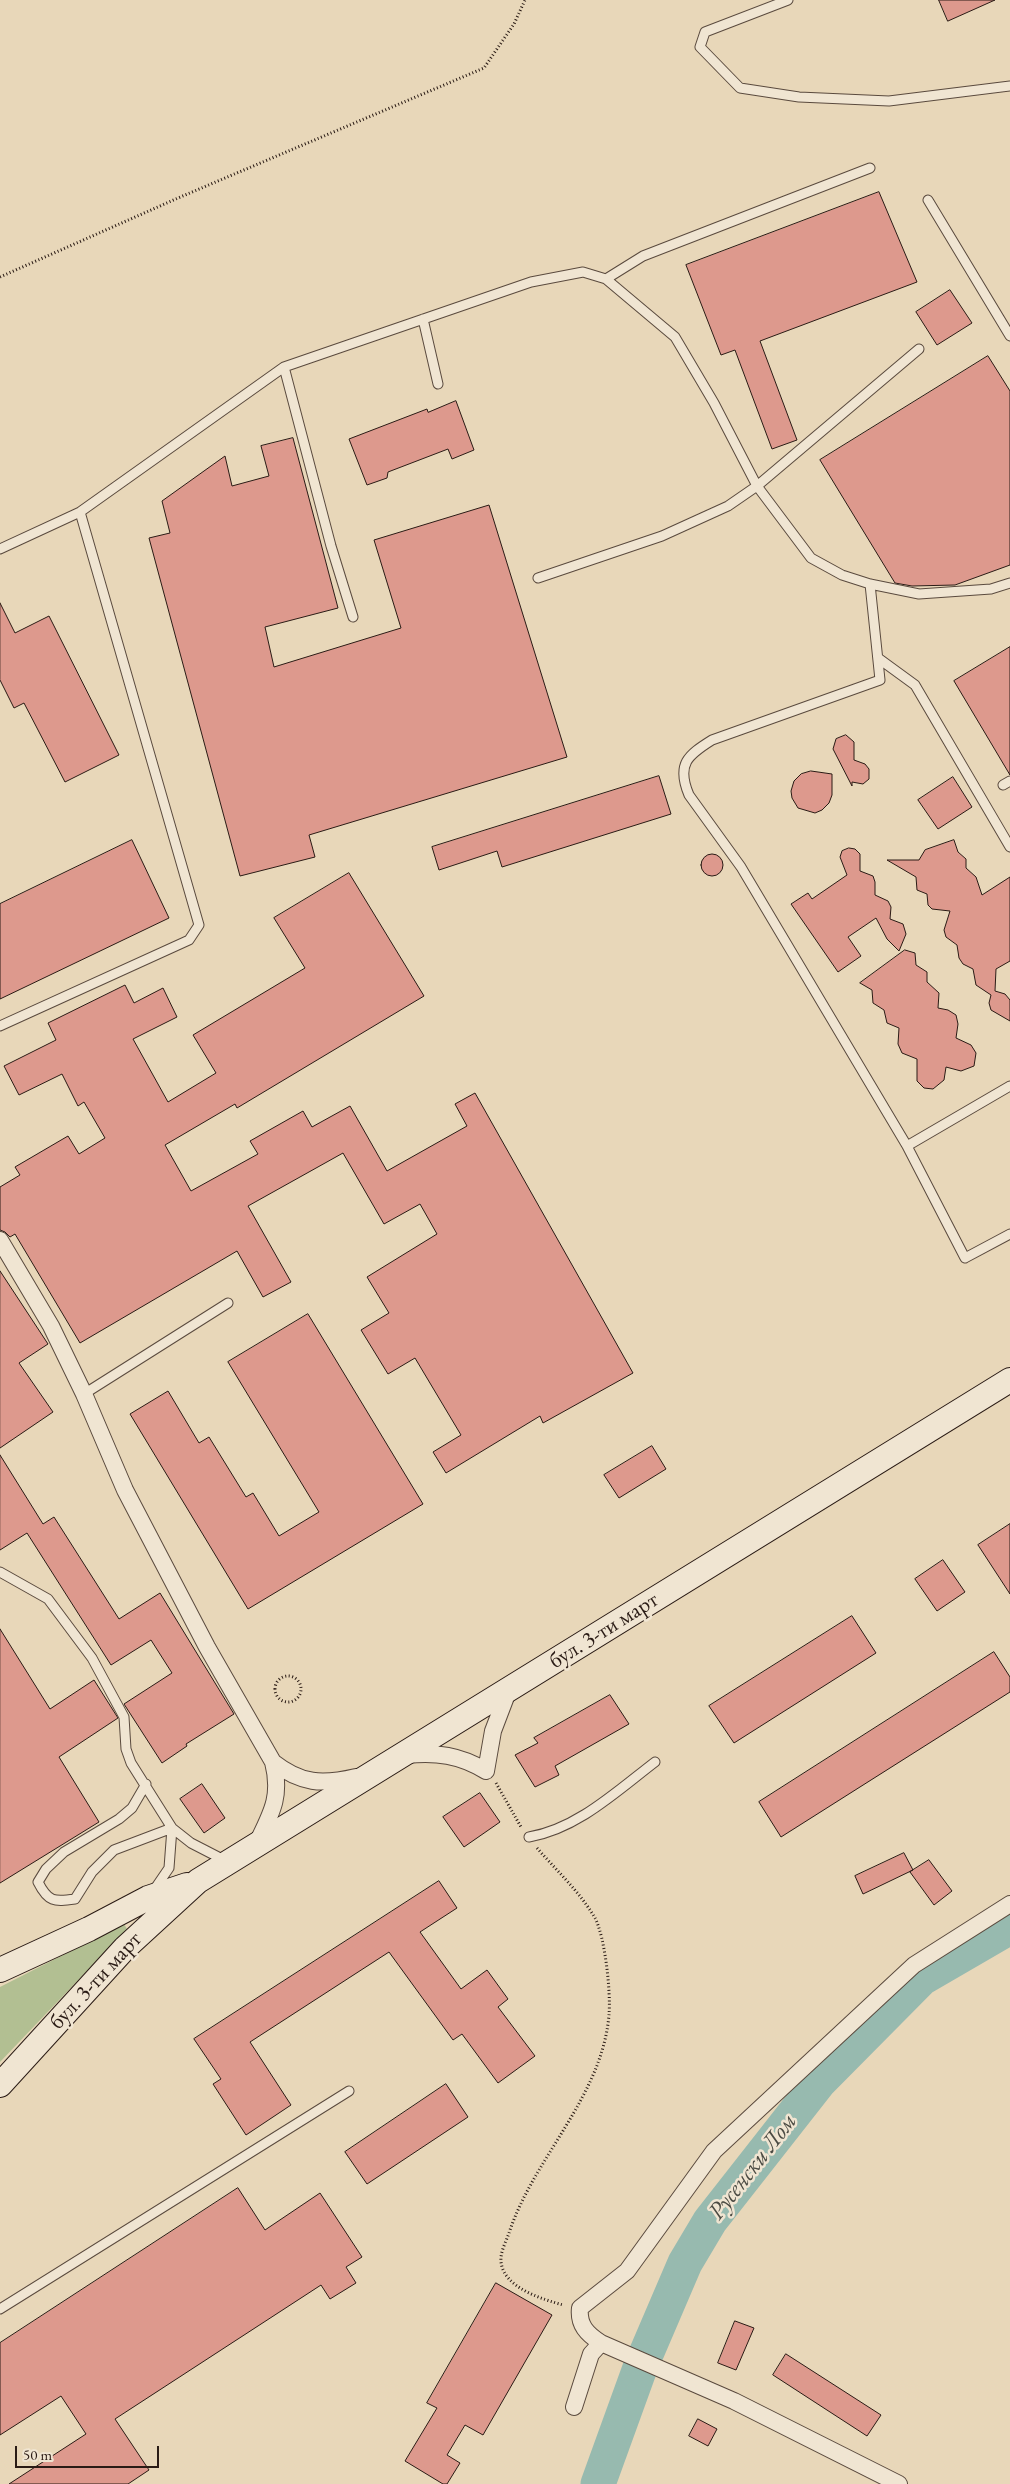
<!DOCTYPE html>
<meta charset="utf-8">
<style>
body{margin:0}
#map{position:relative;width:1010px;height:2484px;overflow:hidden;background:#e8d7b9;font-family:"EB Garamond",serif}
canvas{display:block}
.scale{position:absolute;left:15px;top:2446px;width:144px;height:22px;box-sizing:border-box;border:2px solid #2a1b15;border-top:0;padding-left:6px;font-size:15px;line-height:18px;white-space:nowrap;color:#2a1b15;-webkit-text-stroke:4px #f0e5d2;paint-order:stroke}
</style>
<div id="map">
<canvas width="1010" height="2484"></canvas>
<div class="scale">50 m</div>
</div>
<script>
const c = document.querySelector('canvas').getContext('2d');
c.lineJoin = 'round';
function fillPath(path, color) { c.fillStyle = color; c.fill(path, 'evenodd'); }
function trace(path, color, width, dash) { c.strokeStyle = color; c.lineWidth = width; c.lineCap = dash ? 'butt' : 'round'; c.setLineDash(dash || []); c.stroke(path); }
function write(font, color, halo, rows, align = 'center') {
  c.font = font + ' "EB Garamond",serif'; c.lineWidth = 5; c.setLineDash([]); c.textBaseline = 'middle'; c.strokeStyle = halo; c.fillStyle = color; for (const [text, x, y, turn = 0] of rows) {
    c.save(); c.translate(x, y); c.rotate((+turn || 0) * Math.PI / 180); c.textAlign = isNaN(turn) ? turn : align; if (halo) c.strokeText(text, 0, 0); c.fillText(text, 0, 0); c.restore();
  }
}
fillPath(new Path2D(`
 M124,1924L127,1929L0,2062V1987Z`), '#b2bf92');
trace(new Path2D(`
 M598,2484L640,2368L685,2263L710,2221L819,2082L922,1978L1010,1927`), '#97baaf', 35);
const building = new Path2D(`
 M939,0H995L948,21Z
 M879,192L917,282L760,341L797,440L772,449L735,350L721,355L686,265Z
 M950,290L972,323L937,345L916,312Z
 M988,356L1010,391V565L955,585L912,586L895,583L820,460Z
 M456,401L474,450L452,459L448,449L388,472L387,478L367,485L349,439L427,409L428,412Z
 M293,438L338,608L265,627L274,667L401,628L374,540L489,505L567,757L309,835L315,857L240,876L149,538L170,533L162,501L225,456L232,486L269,476L261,446Z
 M0,603L15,633L49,616L119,755L65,782L24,703L14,708L0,680Z
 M1010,647V775L954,681Z
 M846,735L854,742V760L865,764L869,769V779L863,784L852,782V786L833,749L836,739Z
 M811,771L832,774V795L829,803L822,810L815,813L798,808L792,798L791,791L794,781L801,774Z
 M659,776L671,814L502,867L497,851L439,870L432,847Z
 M953,777L972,807L938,829L918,800Z
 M132,840L169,918L0,999V904Z
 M954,840L958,852L966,859V868L976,877L982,895L1010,877V961L996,969L995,991L1005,994L1010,1000V1021L991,1010L989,1003L991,995L976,985L973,969L963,964L959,958L957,945L946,937L944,930L950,911L932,909L928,905L927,894L917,890L916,877L887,860H919L925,850Z
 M849,848L855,849L860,854V871L873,876L875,882V895L888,901L891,907L890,919L903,924L906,934L899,951L887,939L876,918L848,937L861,956L838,972L791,904L808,893L812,899L847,875L840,857L842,851Z
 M701 865a11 11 0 1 1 22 0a11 11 0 1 1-22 0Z
 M349,873L424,996L237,1108L235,1104L165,1145L191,1191L258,1154L250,1141L303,1111L312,1127L350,1106L387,1171L467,1126L455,1104L475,1093L633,1373L543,1423L540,1416L446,1473L433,1452L461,1435L415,1358L388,1374L361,1330L389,1313L367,1277L437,1234L420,1204L384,1224L343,1153L248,1206L291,1282L263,1297L237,1251L80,1343L15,1234L10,1237L5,1232L0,1230V1187L20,1175L15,1167L68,1136L79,1154L105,1138L84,1102L78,1106L62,1074L19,1095L4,1066L56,1040L48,1023L125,985L134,1003L163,988L177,1017L133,1039L168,1102L216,1073L193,1035L305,968L274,918Z
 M905,950L915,953L916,965L927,972V982L939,993L938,1008L948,1010L956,1015L958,1024L956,1038L971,1045L976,1053L974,1066L961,1071L946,1067L944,1080L933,1089L924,1088L917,1081V1059L902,1053L898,1044L899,1028L887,1023L884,1010L873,1003L872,990L860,983Z
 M0,1271L48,1344L19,1363L53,1412L0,1448Z
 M308,1314L423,1504L248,1609L130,1414L168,1391L199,1443L209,1437L246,1497L253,1493L279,1536L319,1512L228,1362Z
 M652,1446L666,1469L619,1498L604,1475Z
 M0,1455L43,1524L54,1517L119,1619L160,1593L234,1714L186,1744L187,1746L162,1763L124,1704L172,1673L151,1640L111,1665L27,1533L0,1550Z
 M1010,1524V1594L978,1545Z
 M943,1560L965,1592L937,1611L915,1579Z
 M852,1616L876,1653L734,1743L709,1706Z
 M0,1629L50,1709L94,1680L118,1718L59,1757L99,1822L0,1883Z
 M994,1652L1010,1677V1692L781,1837L759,1802Z
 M610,1695L629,1724L555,1766L559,1775L535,1787L515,1755L538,1743L534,1738Z
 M202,1784L225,1818L204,1833L180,1799Z
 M480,1793L500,1822L464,1847L443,1817Z
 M904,1853L913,1870L863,1894L855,1876Z
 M929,1860L952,1891L934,1905L910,1872Z
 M439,1881L457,1908L420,1932L461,1989L487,1970L508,1999L498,2007L535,2056L498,2083L462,2034L453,2040L389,1952L250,2042L291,2105L246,2135L213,2084L221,2079L194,2039Z
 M446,2084L468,2117L367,2184L345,2152Z
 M238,2188L265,2230L320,2193L362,2257L346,2267L356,2283L330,2299L321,2285L115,2419L149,2470L128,2484H9L86,2434L61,2396L0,2435V2343Z
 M496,2283L552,2315L483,2435L465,2425L447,2455L460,2463L447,2484H443L405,2461L437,2408L427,2403Z
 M735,2321L754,2328L736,2370L718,2363Z
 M786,2354L881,2415L867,2436L773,2375Z
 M698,2419L717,2429L708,2446L689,2436Z`);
fillPath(building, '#dd998d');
trace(building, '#2a1b15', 1);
const lane = new Path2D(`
 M788,0L705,32L700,47L740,88L799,97L889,101L1010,86
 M928,200L1010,336
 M606,279L643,256L870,168
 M423,319L438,384
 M284,367L331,546L353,617
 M0,549L80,512L284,367L531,282L583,272L606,279L675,337L714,403L757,486L811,558L842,575L870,584L919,594L991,589L1010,583
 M538,578L662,536L728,506L757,486L919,349
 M870,584L880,680L712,740C688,755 676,764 689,795L741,867L907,1146
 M878,658L915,685L1010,847
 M1003,785L1010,781
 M0,1026L189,940L199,925L80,512
 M1010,1086L907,1146L965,1258L1010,1234
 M84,1394L228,1303
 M0,1572L48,1599L92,1658L124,1717L126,1749L131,1763L172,1828L191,1843L226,1861
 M146,1784L132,1808L119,1819L64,1852L46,1869L38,1882C48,1902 54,1902 75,1899L92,1872L114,1850L172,1828
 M529,1837C577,1829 617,1791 655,1762
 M154,1890L169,1868L172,1828
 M0,2309L349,2091`);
const street = new Path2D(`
 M0,1240L51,1326L84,1394L125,1490L207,1647L273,1762
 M407,1755C436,1752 460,1755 486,1771L493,1731L509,1689
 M256,1845C271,1814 282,1797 273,1762C301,1784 322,1785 356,1777
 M574,2407L591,2354L601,2343
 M899,2484L734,2401L601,2343C587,2334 578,2325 580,2308L627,2271L714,2151L914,1965L1010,1904`);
const secondary = new Path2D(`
 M0,1970L89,1929L148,1898L187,1885
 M0,2085L125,1948L198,1881L1010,1380`);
trace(lane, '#5a4a3e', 11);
trace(street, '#5a4a3e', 18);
trace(secondary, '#2a1b15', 26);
trace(new Path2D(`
 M0,277L178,198L484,68L514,24L525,0
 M275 1689a13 13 0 1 1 26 0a13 13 0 1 1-26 0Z
 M496,1783L521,1827
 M537,1848C556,1870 580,1892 595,1918C605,1937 611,1992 609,2015C602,2097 534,2157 509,2233C506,2242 500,2252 501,2262C504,2288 542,2299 563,2305`), '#2a1b15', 3, [1, 2.5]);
trace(lane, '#f0e5d2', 9);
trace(street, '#f0e5d2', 16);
trace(secondary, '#f0e5d2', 24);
write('22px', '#2a1b15', '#f0e5d2', [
 ["бул. 3-ти март",604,1631,-32],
 ["бул. 3-ти март",96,1981,-47]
]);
write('italic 24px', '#4b4b43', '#f0e5d2', [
 ["Русенски Лом",753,2167,-52]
]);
</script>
